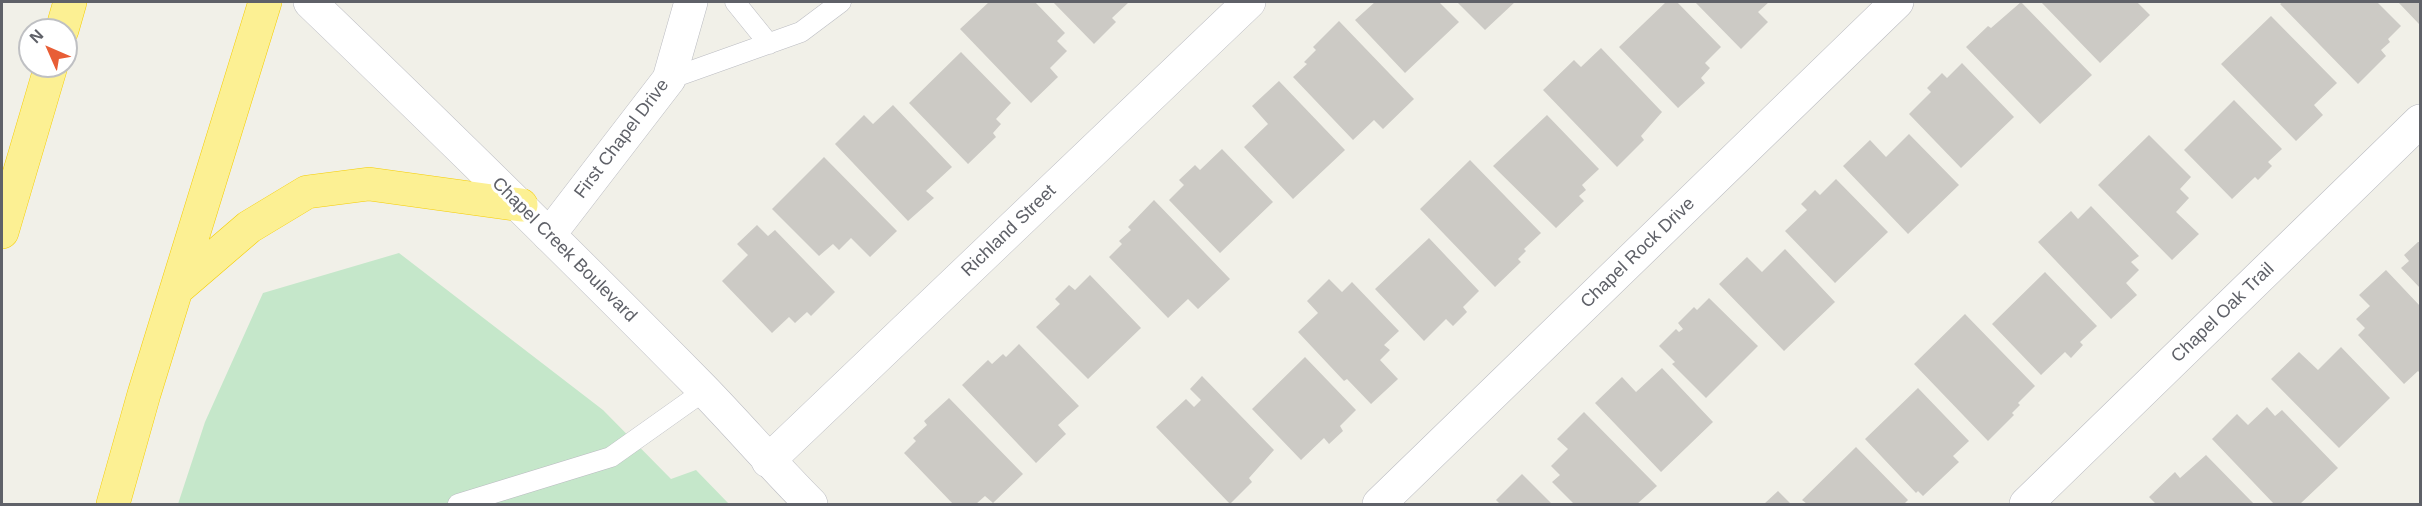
<!DOCTYPE html>
<style>
body{margin:0}
#map{position:relative;width:2422px;height:506px;overflow:hidden;background:#f1f0e8;font-family:Helvetica,sans-serif}
canvas{display:block}
.frame{position:absolute;inset:0;border:3px solid #5f6168;pointer-events:none}
.north{position:absolute;left:18px;top:18px;width:60px;height:60px;box-sizing:border-box;background:#fff;border:2px solid #bfc0c3;border-radius:50%;rotate:315deg;font-size:16px;font-weight:700;line-height:24px;text-align:center;color:#5f6168}
.north::after{content:'';display:block;margin:auto;width:21px;height:27px;background:#e85e36;clip-path:polygon(50% 0,100% 100%,50% 72%,0 100%)}
</style>
<div id="map">
<canvas width="2422" height="506"></canvas>
<div class="frame"></div>
<div class="north">N</div>
</div>
<script>
const c = document.querySelector('canvas').getContext('2d');
c.lineJoin = 'round';
function fillPath(path, color) { c.fillStyle = color; c.fill(path, 'evenodd'); }
function trace(path, color, width, dash) { c.strokeStyle = color; c.lineWidth = width; c.lineCap = dash ? 'butt' : 'round'; c.setLineDash(dash || []); c.stroke(path); }
function write(font, color, halo, rows, align = 'center') {
  c.font = font + ' Helvetica,sans-serif'; c.lineWidth = 6; c.setLineDash([]); c.textBaseline = 'middle'; c.strokeStyle = halo; c.fillStyle = color; for (const [text, x, y, turn = 0] of rows) {
    c.save(); c.translate(x, y); c.rotate((+turn || 0) * Math.PI / 180); c.textAlign = isNaN(turn) ? turn : align; if (halo) c.strokeText(text, 0, 0); c.fillText(text, 0, 0); c.restore();
  }
}
fillPath(new Path2D(`
 M399,253L603,410L671,479L696,470L729,504H178L205,422L263,293Z`), '#c5e7ca');
fillPath(new Path2D(`
 M989,2H1035L1065,33L1057,41L1067,51L1050,68L1058,77L1031,103L960,29Z
 M1053,2H1129L1112,18L1116,22L1094,44Z
 M1375,2H1439L1459,22L1405,73L1355,20Z
 M1457,2H1515L1485,30Z
 M1666,2H1677L1721,47L1705,63L1710,68L1701,78L1705,83L1678,108L1619,47Z
 M1695,2H1769L1758,12L1768,22L1741,49Z
 M2021,2L2092,75L2040,124L1966,47L1988,26L1991,28Z
 M2041,2H2137L2150,15L2100,63Z
 M2283,2H2377L2401,26L2388,39L2390,42L2381,50L2386,56L2358,84L2280,4Z
 M2398,2H2420V22L2419,24Z
 M2271,16L2337,83L2314,105L2323,115L2296,141L2221,64Z
 M1339,21L1414,99L1383,129L1374,120L1353,140L1293,77L1307,64L1304,62L1316,50L1313,47Z
 M1601,48L1662,112L1641,136L1644,140L1617,167L1543,90L1574,60L1581,67Z
 M961,52L1011,103L996,119L1001,124L993,133L996,137L968,164L909,103Z
 M1962,63L2014,117L1961,168L1909,114L1931,92L1927,88L1942,73L1947,78Z
 M1279,81L1345,150L1293,199L1244,147L1268,124L1252,106Z
 M2234,100L2282,149L2268,162L2272,166L2258,180L2255,177L2232,199L2184,150Z
 M893,105L952,167L926,191L934,198L908,221L835,144L864,115L873,124Z
 M1547,115L1599,169L1582,185L1586,190L1579,196L1584,201L1556,228L1493,166Z
 M1909,134L1959,185L1908,234L1843,166L1870,140L1886,157Z
 M2149,135L2191,177L2180,189L2189,198L2176,212L2199,234L2172,260L2098,185Z
 M1222,149L1273,202L1220,253L1169,200L1184,185L1179,180L1195,165L1200,170Z
 M824,157L897,231L870,257L851,238L839,250L833,244L819,256L772,209Z
 M1470,160L1541,233L1524,249L1526,251L1518,259L1521,262L1495,287L1420,209Z
 M1836,179L1888,232L1835,283L1785,231L1807,210L1801,204L1815,190L1820,195Z
 M1154,200L1230,279L1198,309L1188,299L1168,318L1109,257L1122,244L1119,241L1131,230L1128,227Z
 M2091,206L2139,256L2131,262L2139,270L2126,283L2137,295L2111,319L2038,242L2071,211L2078,219Z
 M757,225L768,236L775,230L835,292L811,316L807,312L795,323L789,317L772,333L722,281L748,255L737,244Z
 M1429,238L1479,291L1463,307L1467,312L1453,326L1446,319L1424,341L1375,289Z
 M2418,242H2420V288L2401,268L2409,261L2404,255Z
 M1785,249L1835,302L1784,351L1719,284L1747,257L1762,272Z
 M2386,270L2420,306V373L2418,371L2404,384L2358,335L2365,328L2356,319L2370,306L2359,295Z
 M2045,272L2097,326L2080,342L2083,345L2071,358L2065,352L2041,375L1992,324Z
 M1090,275L1141,328L1088,379L1036,327L1060,304L1055,299L1069,285L1075,290Z
 M1329,279L1342,292L1352,282L1399,331L1384,345L1390,350L1380,360L1398,379L1371,404L1347,379L1344,381L1298,332L1318,313L1307,301Z
 M1709,298L1758,346L1706,398L1672,364L1675,362L1659,346L1676,329L1679,332L1683,329L1678,323L1694,307L1697,310Z
 M1965,314L2035,386L2018,403L2020,405L2012,413L2014,415L1988,441L1914,364Z
 M1019,344L1079,406L1058,425L1066,434L1036,463L962,385L988,360L992,364L1003,354L1006,357Z
 M2341,347L2390,398L2339,448L2271,379L2299,352L2318,370Z
 M1305,357L1356,410L1340,426L1343,431L1329,444L1324,438L1301,460L1252,409Z
 M1662,368L1713,422L1661,472L1595,403L1622,377L1636,392Z
 M1202,376L1274,450L1249,478L1252,482L1230,504L1156,427L1186,399L1194,407L1201,400L1190,389Z
 M1918,388L1969,441L1953,456L1959,462L1923,496L1918,491L1916,493L1865,439Z
 M949,398L1023,474L993,503L985,496L976,504H953L904,453L916,441L913,438L927,425L924,421Z
 M2267,407L2275,416L2282,410L2338,468L2300,504H2274L2212,439L2237,414L2248,425Z
 M1584,412L1657,486L1637,504H1574L1552,482L1560,475L1551,466L1568,449L1557,439Z
 M1856,447L1908,500L1904,504H1807L1802,500Z
 M2206,455L2254,504H2156L2149,497L2175,472L2180,478Z
 M1522,474L1552,504H1500L1496,500Z
 M1778,491L1791,504H1764Z`), '#cccac5');
const service = new Path2D(`
 M735,2L769,44
 M669,79L801,32L841,2
 M458,504L611,457L704,391`);
const minor = new Path2D(`
 M549,235L669,79L691,2
 M768,461L1249,2
 M1379,504L1897,2
 M2026,504L2420,121`);
const tertiary = new Path2D(`
 M310,2C442,129 573,257 702,388C739,426 774,467 811,504`);
const motorway = new Path2D(`
 M62,30L70,2
 M2,232L51,66
 M178,288L249,227L307,192L369,184L521,205
 M113,504L144,394L265,2`);
trace(service, '#babbc1', 21);
trace(minor, '#babbc1', 34);
trace(tertiary, '#babbc1', 34);
trace(motorway, '#f5cd03', 34);
trace(service, '#fff', 20);
trace(minor, '#fff', 33);
trace(tertiary, '#fff', 33);
trace(motorway, '#fcf093', 33);
write('18px', '#5f6168', '#fff', [
 ["First Chapel Drive",622,139,-53],
 ["Richland Street",1009,231,-44],
 ["Chapel Creek Boulevard",564,250,45],
 ["Chapel Rock Drive",1638,253,-44],
 ["Chapel Oak Trail",2223,313,-44]
]);
</script>
